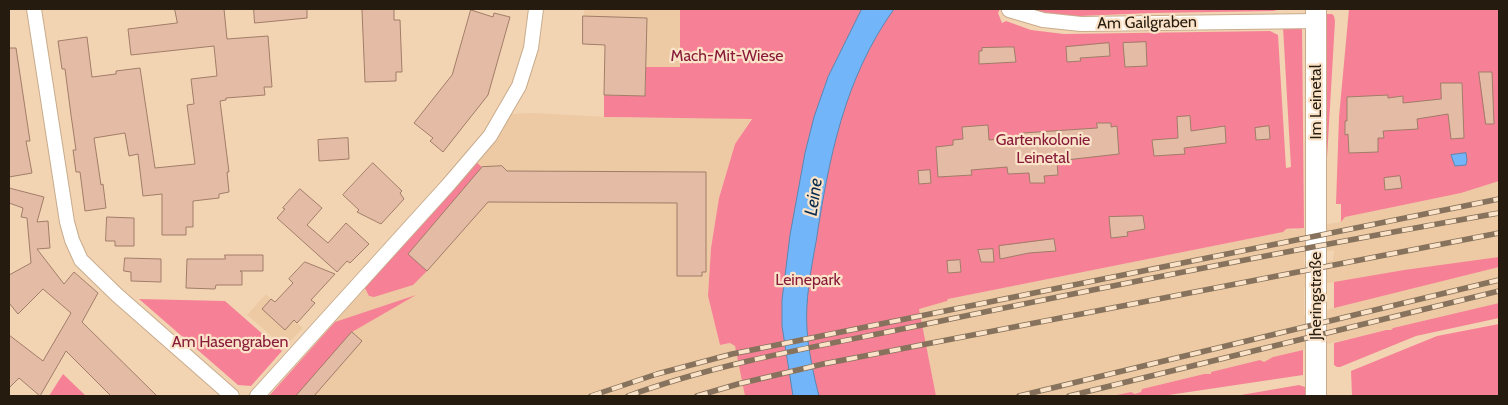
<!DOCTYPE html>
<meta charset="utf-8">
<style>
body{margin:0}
#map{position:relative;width:1508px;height:405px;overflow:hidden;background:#f2d4b3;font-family:Cabin,sans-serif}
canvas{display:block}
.frame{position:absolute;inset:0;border:10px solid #261b0f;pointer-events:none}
</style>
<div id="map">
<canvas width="1508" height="405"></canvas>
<div class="frame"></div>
</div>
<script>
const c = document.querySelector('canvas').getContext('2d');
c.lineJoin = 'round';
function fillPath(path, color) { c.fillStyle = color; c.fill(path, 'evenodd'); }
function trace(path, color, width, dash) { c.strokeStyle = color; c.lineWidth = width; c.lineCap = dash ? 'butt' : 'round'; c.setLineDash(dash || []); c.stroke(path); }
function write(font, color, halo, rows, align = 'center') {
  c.font = font + ' Cabin,sans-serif'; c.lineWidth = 4.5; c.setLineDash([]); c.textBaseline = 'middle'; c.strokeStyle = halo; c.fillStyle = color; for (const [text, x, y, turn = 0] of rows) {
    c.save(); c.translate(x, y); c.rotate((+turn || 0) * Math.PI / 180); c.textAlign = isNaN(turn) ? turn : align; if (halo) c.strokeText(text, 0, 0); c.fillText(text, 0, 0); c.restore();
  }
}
fillPath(new Path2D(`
 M584,9H680V67H646L605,45L583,44Z
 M533,113L627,118H752L735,144L719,198L711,248L708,296L720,345L930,304L947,301L948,299L1283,232L1286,229L1290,228L1294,230L1340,222L1345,217L1461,193L1499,181V303L1393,328L1391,330H1386L1273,357L1264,362L1260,360L1212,372L1211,374H1204L1142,389L1141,392L1135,394L1131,392L1112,396H936L929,361L770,396H269L490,146L511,114ZM1334,250L1333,260L1304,265V255ZM1334,282V308L1304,315V288Z
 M266,294L303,328L287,345L280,343L247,315Z`), '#edcaa3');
fillPath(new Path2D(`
 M680,9H1000L998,13L1002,23L1006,21L1031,30L1064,34L1270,31L1278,35L1286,168L1291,167L1283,27H1302L1304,228C1297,229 1291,228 1286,229L1283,232L948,299L947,301L919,309L936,396H745L735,346L730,343L720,345L708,296L711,248L719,198L735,144L752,119L604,117V95L645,96L646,67H680Z
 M1028,9H1282L1273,11L1151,13L1055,17Z
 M1349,9H1499V181L1461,193L1345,217L1341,222V204H1336L1339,117Z
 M1324,14H1332L1334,16L1335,21L1327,158L1324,159Z
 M476,162L482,167L409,254L427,271L413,285L374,297L369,296L365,288Z
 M1499,257V267L1334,308V282L1404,270Z
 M416,295L352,332L296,396H269L335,322Z
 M139,299L225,301L282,351L251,386L238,385Z
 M1499,303V318L1416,336L1340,367H1337L1334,365V343L1386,330H1391L1393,328Z
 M1499,324V396H1352L1351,371L1437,336Z
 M1303,350V375L1162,396H1112L1131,392L1135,394L1141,392L1142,389L1204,374H1211V372L1260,360L1264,362L1273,357Z
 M63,374L86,396H49Z
 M1299,385L1305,387L1308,390V396H1235Z`), '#f68196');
const water = new Path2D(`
 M862,9H894C844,79 829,158 816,242C811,269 805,301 807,329C808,349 814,377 819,396H793L782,326V300L790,235L805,153L814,117L828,77Z
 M1466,153L1467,160L1466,165L1455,166L1451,155Z`);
fillPath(water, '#72b5f8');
trace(water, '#5b87b2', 1);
const building = new Path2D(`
 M175,9H224L227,39L268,36L272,87H264L265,95L226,98V100L220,101L229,172H227L229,192L219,194V198L193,201V227H186V235H162V194L143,196L138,154L129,156L125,133L94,138L101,185L103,184L106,208L85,211L80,172H76L73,150H76L71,115L65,69H62L58,41L87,37L92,77L116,74V71L140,68L155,168L195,164L187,105L194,104L191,79L217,76L214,46L131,55L128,29L177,23Z
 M254,9H307V18L255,23Z
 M394,9V20H400L402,72H396V81L365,82L362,10Z
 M471,10L493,17L494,13L510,17L488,95L443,152L430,141L433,138L414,123L452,75Z
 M583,16L647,18L645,96L604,95L605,45L583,44Z
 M1146,42L1147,66L1125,67L1123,43Z
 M1109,43L1110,56L1080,58L1081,61L1067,62L1066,47Z
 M1007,47H1014L1016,62L979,64V51H982V48Z
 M9,48H16L30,141H26L32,173L9,177Z
 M1479,72H1492L1494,124H1486Z
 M1441,83H1462L1464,138L1451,139L1448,114L1417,119L1418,129L1383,131L1384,138H1378V152L1349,153L1348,134L1345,135V121H1347V97L1388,95V98L1403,96V103L1441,99Z
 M1190,116L1191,131L1225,126L1226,143L1184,148L1185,154L1154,156L1152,140L1178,138L1177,117Z
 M1097,123H1111V127L1117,126L1119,154L1057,161L1058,175L1044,176L1045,183H1030L1029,173L1008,174L1007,167L971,170L972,175L938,177L936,147L953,145V140L963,139L962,127L988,125L989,140L1024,137L1023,133L1097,128Z
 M1269,126L1270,139L1256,140L1255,128Z
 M348,138L349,159L319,161L318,140Z
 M373,163L402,191L400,193L404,199L381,224L357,212L359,210L343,195Z
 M502,166L507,171L706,172V272H702V276H677V203L488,202L427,271L408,254L482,167Z
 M930,170L931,183L919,184L918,171Z
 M1400,176L1402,188L1385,190L1384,178Z
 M9,188L44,197L37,222L48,221L50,248L37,249L64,284L74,272L98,293L82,322L157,396H111L66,351L40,396L19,378L9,388V335L43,361L71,313L43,289L18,314L9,303V275L31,263L27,218L21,217L23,208L9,203Z
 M300,189L322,208L307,225L328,243L346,223L369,244L350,263L347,261L337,272L277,218L285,209L283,208Z
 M1143,216L1145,229L1127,232L1128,236L1111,238L1109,217Z
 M107,217L134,218V246H115V241H106Z
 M1054,239L1056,251L1029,253L1000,259L999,246Z
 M993,249L994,262H981L978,250Z
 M225,255H263V271H240L242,272V285H216L215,289L186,288L187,259H225Z
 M125,258L161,259V282L131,281V272L124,271Z
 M960,260L961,272L948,273L947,261Z
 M305,262L335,274L311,300L315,303L297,323L294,320L285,330L262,309L271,299L275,302L293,283L289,279Z
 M352,332L362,341L314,396H296Z`);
fillPath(building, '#e4bca6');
trace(building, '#a17c68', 1);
const street = new Path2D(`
 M34,9L67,222L72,240L81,260L117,295L232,396
 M1009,10L1043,20L1081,24L1316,21
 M257,396L449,184L490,136L519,86L531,48L536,9`);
const secondary = new Path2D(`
 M1316,9V396`);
trace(street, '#c8ac8c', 16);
trace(secondary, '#c8ac8c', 22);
trace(street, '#fff', 14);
trace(secondary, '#fff', 20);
const rail = new Path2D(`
 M591,396L657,374L732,354L1499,199
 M628,396C727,360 833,344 936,322C1124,283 1311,246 1499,213
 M697,396L738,384L823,364L1499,233
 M1019,396L1499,280
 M1069,396L1499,291`);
trace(rail, '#87735d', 5.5);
trace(rail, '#fae3c8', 4, [11]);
write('16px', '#261b0f', '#fae3c8', [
 ["Am Gailgraben",1147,23,-1],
 ["Im Leinetal",1316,102,-90],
 ["Jheringstraße",1316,296,-90]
]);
write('16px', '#881b3a', '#fae3c8', [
 ["Mach-Mit-Wiese",727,56],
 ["Gartenkolonie",1043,140],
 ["Leinetal",1043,158],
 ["Leinepark",808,280],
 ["Am Hasengraben",230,342]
]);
write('italic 18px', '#082c4d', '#fae3c8', [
 ["Leine",814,197,-82]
]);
</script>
